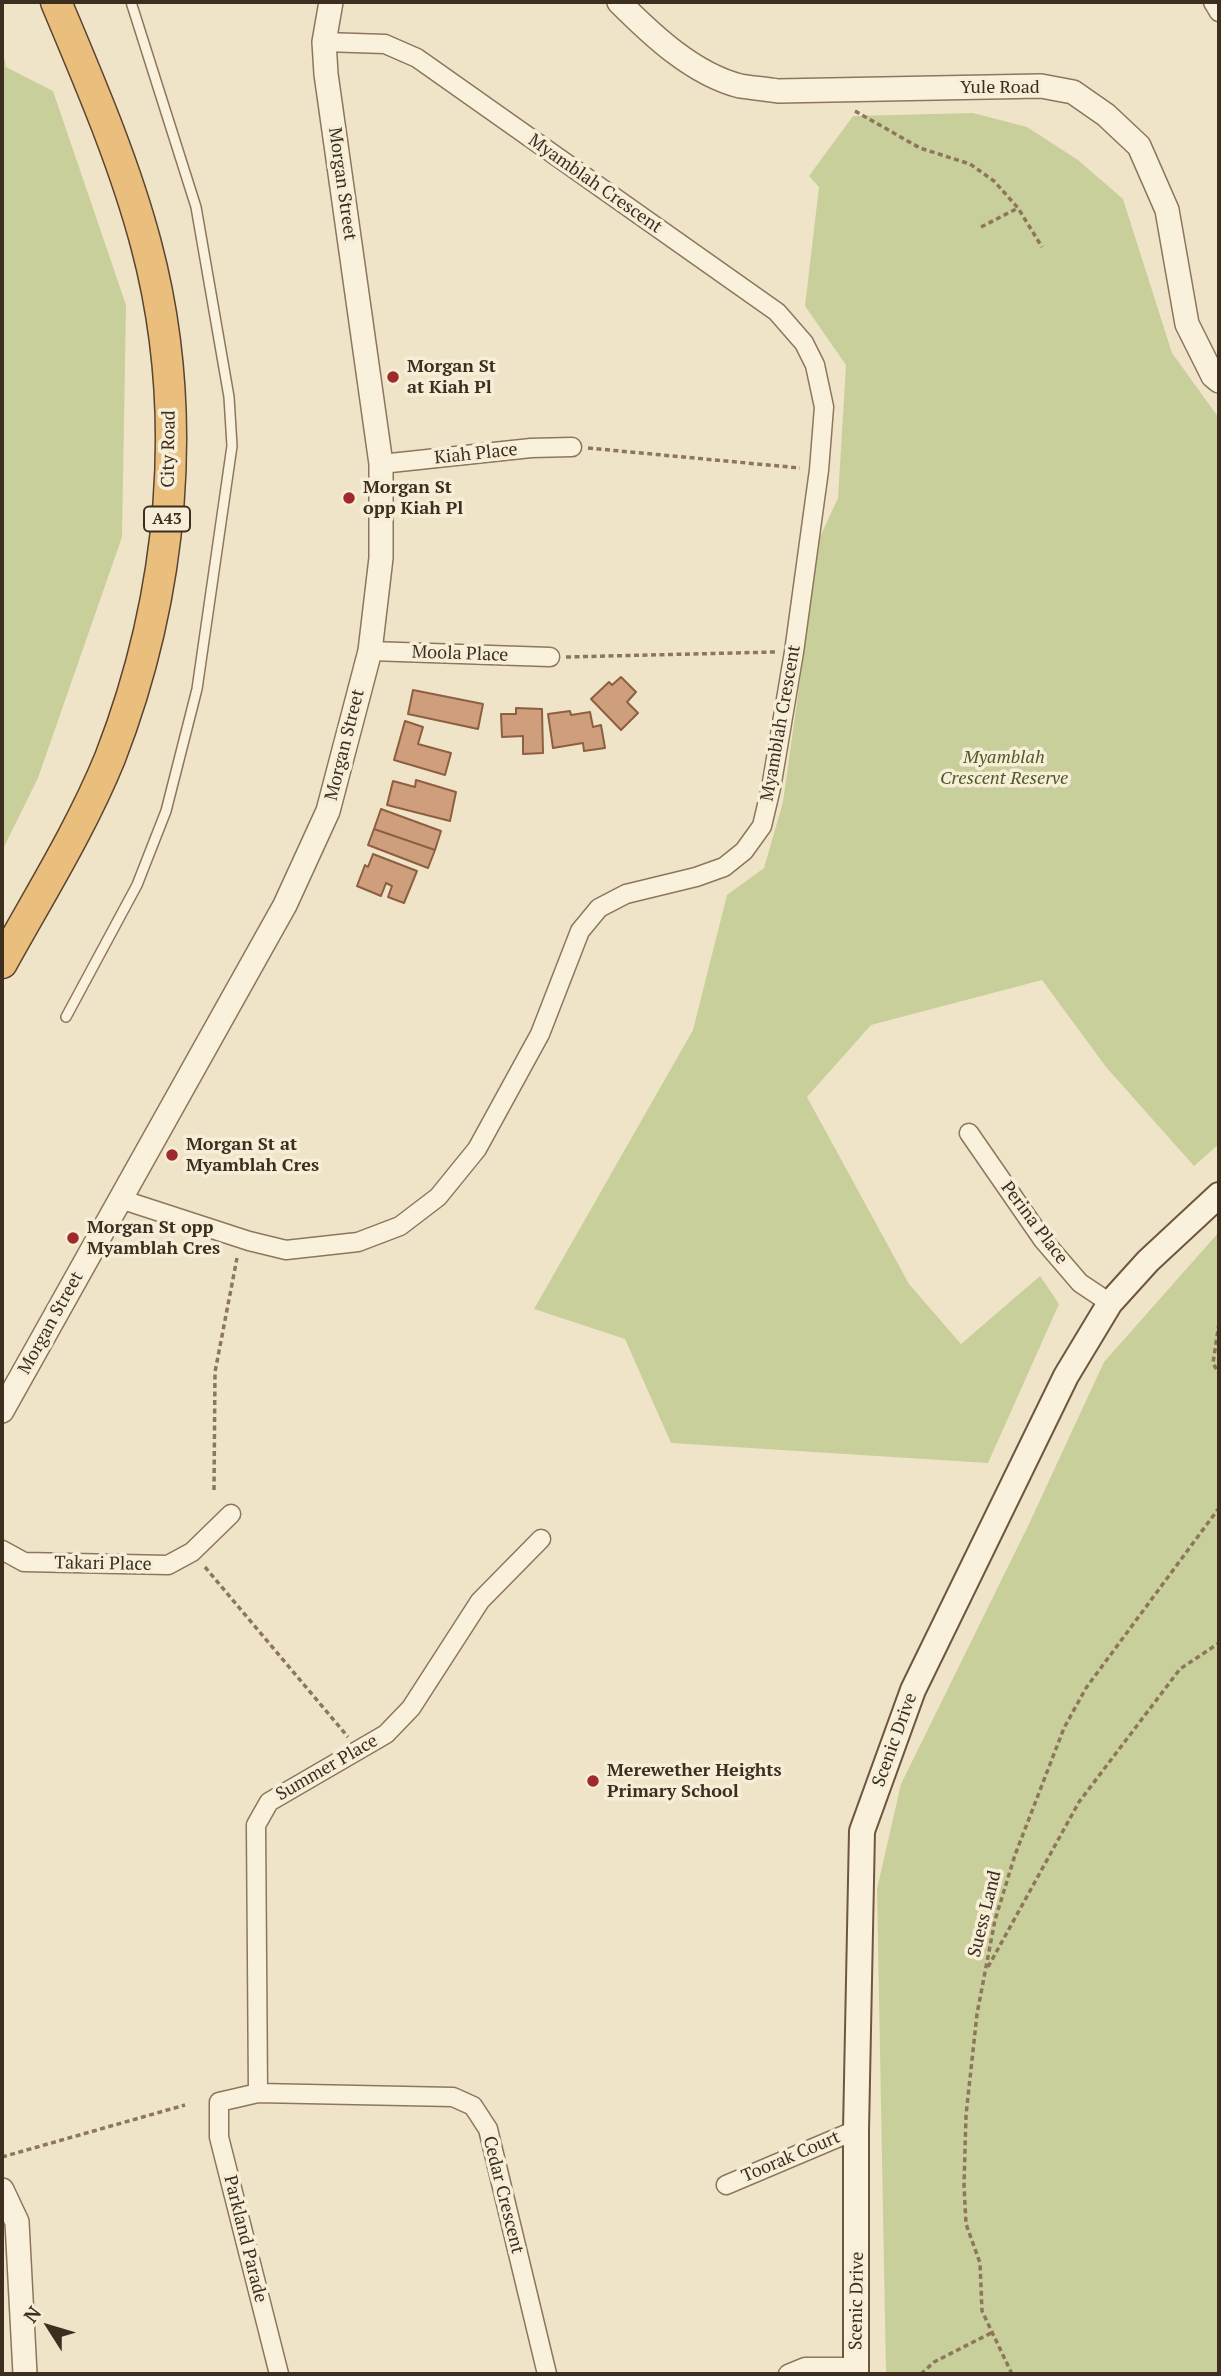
<!DOCTYPE html>
<style>
body{margin:0}
#map{position:relative;width:1221px;height:2376px;overflow:hidden;background:#f0e4c8;font-family:"PT Serif",serif}
canvas{display:block}
.frame{position:absolute;inset:0;border:4px solid #3d2e20;pointer-events:none}
.north{position:absolute;left:14px;top:2292px;width:70px;height:70px;-webkit-text-stroke:5px #f7eed8;paint-order:stroke;rotate:307deg;font-size:19px;font-weight:700;line-height:28px;text-align:center;color:#3d2e20}
.north::after{content:'';display:block;margin:auto;width:24px;height:32px;background:#3d2e20;clip-path:polygon(50% 0,100% 100%,50% 72%,0 100%)}
</style>
<div id="map">
<canvas width="1221" height="2376"></canvas>
<div class="frame"></div>
<div class="north">N</div>
</div>
<script>
const c = document.querySelector('canvas').getContext('2d');
c.lineJoin = 'round';
function fillPath(path, color) { c.fillStyle = color; c.fill(path, 'evenodd'); }
function trace(path, color, width, dash) { c.strokeStyle = color; c.lineWidth = width; c.lineCap = dash ? 'butt' : 'round'; c.setLineDash(dash || []); c.stroke(path); }
function write(font, color, halo, rows, align = 'center') {
  c.font = font + ' "PT Serif",serif'; c.lineWidth = 7; c.setLineDash([]); c.textBaseline = 'middle'; c.strokeStyle = halo; c.fillStyle = color; for (const [text, x, y, turn = 0] of rows) {
    c.save(); c.translate(x, y); c.rotate((+turn || 0) * Math.PI / 180); c.textAlign = isNaN(turn) ? turn : align; if (halo) c.strokeText(text, 0, 0); c.fillText(text, 0, 0); c.restore();
  }
}
fillPath(new Path2D(`
 M2,47L6,67L53,91L126,305L122,537L38,778L2,851Z
 M973,113L1027,127L1078,160L1123,199L1172,353L1219,418V1144L1194,1166L1106,1067L1042,980L871,1025L807,1097L909,1284L961,1344L1040,1276L1059,1304L988,1463L671,1443L625,1339L534,1309L693,1030L727,895L764,868L783,802L820,537L838,498L846,365L805,306L819,187L809,176L853,116Z
 M1219,1232V2374H886L877,1889L901,1784L1028,1526L1104,1362Z`), '#c9cf9b');
const building = new Path2D(`
 M621,677L636,692L627,702L638,713L621,730L591,699L609,682L612,685Z
 M413,690L483,704L478,729L408,714Z
 M516,708L542,709L543,753L523,754V736L502,737L501,714H516Z
 M570,711L571,715L590,712L593,727L601,725L605,748L584,751L583,743L553,748L548,714Z
 M405,721L423,727L418,744L451,753L445,775L394,760Z
 M416,780L456,792L450,821L387,805L393,781L415,787Z
 M381,809L441,831L435,850L374,829Z
 M374,829L435,850L428,868L368,845Z
 M373,854L417,871L404,903L388,897L392,886L386,883L381,896L357,886L365,865L368,867Z`);
fillPath(building, '#cf9f7d');
trace(building, '#8d5f41', 2);
const service = new Path2D(`
 M66,1017L137,885L166,811L197,689L232,446L229,397L196,207L131,2`);
const minor = new Path2D(`
 M1213,2L1219,12
 M381,464L531,448L572,447
 M370,651L550,657
 M969,1133L1043,1240L1080,1283L1110,1303
 M120,1199L249,1241L286,1250L358,1242L400,1226L438,1197L477,1149L540,1034L580,931L599,908L626,894L696,877L724,867L744,851L762,826L771,788L794,652L819,470L824,407L815,365L804,343L777,312L417,58L385,44L324,42
 M2,1550L24,1562L168,1565L192,1552L231,1514
 M258,2093L256,1825L269,1802L386,1734L411,1708L480,1601L541,1539
 M726,2185L856,2130
 M279,2374L219,2137V2102L258,2093L453,2097L473,2106L488,2129L547,2374
 M788,2374L805,2367H856`);
const tertiary = new Path2D(`
 M619,2C652,35 693,74 740,86C753,88 766,89 778,91L1041,86L1073,92L1106,115L1139,146L1167,210L1187,324L1213,376L1219,381
 M2,1411L285,905L328,811L370,651L381,558V464L326,74L324,42L331,2
 M2,2190L17,2222L25,2374`);
const secondary = new Path2D(`
 M856,2374V2130L862,1831L913,1690L1066,1376L1110,1303L1148,1261L1219,1195`);
const trunk = new Path2D(`
 M2,963C39,896 81,829 110,758C173,596 191,413 146,244C124,161 89,81 56,2`);
trace(service, '#8d765c', 12);
trace(minor, '#8d765c', 21);
trace(tertiary, '#8d765c', 26);
trace(secondary, '#6f573f', 28);
trace(trunk, '#5b4430', 33);
trace(new Path2D(`
 M855,111L920,148L970,164L994,181L1018,208L1042,247
 M981,227L1018,208
 M588,448L800,468
 M566,657L775,652
 M1219,1323L1213,1363L1219,1374
 M214,1490L215,1372L237,1258
 M205,1567L348,1737
 M988,1967L1079,1802L1180,1669L1219,1643
 M2,2157L185,2105
 M921,2374L934,2362L991,2333
 M1012,2374L982,2311L980,2263L966,2224L964,2185L966,2115L977,2014L995,1920L1015,1855L1064,1728L1086,1688L1219,1508`), '#8d765c', 3.5, [5, 3.5]);
trace(service, '#faf1dc', 9);
trace(minor, '#faf1dc', 18);
trace(tertiary, '#faf1dc', 23);
trace(secondary, '#faf1dc', 24);
trace(trunk, '#eabe7c', 30);
for (const [x, y, r, color] of [
 [393,377,7,"#9e2a2b"],
 [349,498,7,"#9e2a2b"],
 [172,1155,7,"#9e2a2b"],
 [73,1238,7,"#9e2a2b"],
 [593,1781,7,"#9e2a2b"]
]) { const dot = new Path2D(); dot.arc(x, y, r, 0, 2 * Math.PI); c.fillStyle = color; c.fill(dot); trace(dot, '#f7eed8', 2.5); }
for (const [x, y, w] of [
 [167,519,46]
]) { const box = new Path2D(); box.roundRect(x - w / 2, y - 12.5, w, 25, 5); c.fillStyle = '#f7eed8'; c.fill(box); trace(box, '#3d2e20', 2); }
write('bold 16px', '#3d2e20', null, [
 ["A43",167,519]
]);
write('18px', '#3d2e20', '#f7eed8', [
 ["Yule Road",1000,88],
 ["Morgan Street",342,184,82],
 ["Myamblah Crescent",595,184,35],
 ["City Road",169,449,-89],
 ["Kiah Place",476,454,-6],
 ["Moola Place",460,654,2],
 ["Myamblah Crescent",781,723,-80],
 ["Morgan Street",345,745,-76],
 ["Perina Place",1034,1223,53],
 ["Morgan Street",51,1323,-61],
 ["Takari Place",103,1564,1],
 ["Scenic Drive",895,1740,-70],
 ["Summer Place",327,1768,-30],
 ["Suess Land",985,1914,-76],
 ["Toorak Court",791,2157,-23],
 ["Cedar Crescent",503,2195,76],
 ["Parkland Parade",245,2239,76],
 ["Scenic Drive",857,2301,-89]
]);
write('bold 18px', '#3d2e20', '#f7eed8', [
 ["Morgan St",407,367],
 ["at Kiah Pl",407,388],
 ["Morgan St",363,488],
 ["opp Kiah Pl",363,509],
 ["Morgan St at",186,1145],
 ["Myamblah Cres",186,1166],
 ["Morgan St opp",87,1228],
 ["Myamblah Cres",87,1249],
 ["Merewether Heights",607,1771],
 ["Primary School",607,1792]
], 'left');
write('italic 18px', '#4d5a26', '#f7eed8', [
 ["Myamblah",1004,758],
 ["Crescent Reserve",1004,779]
]);
</script>
